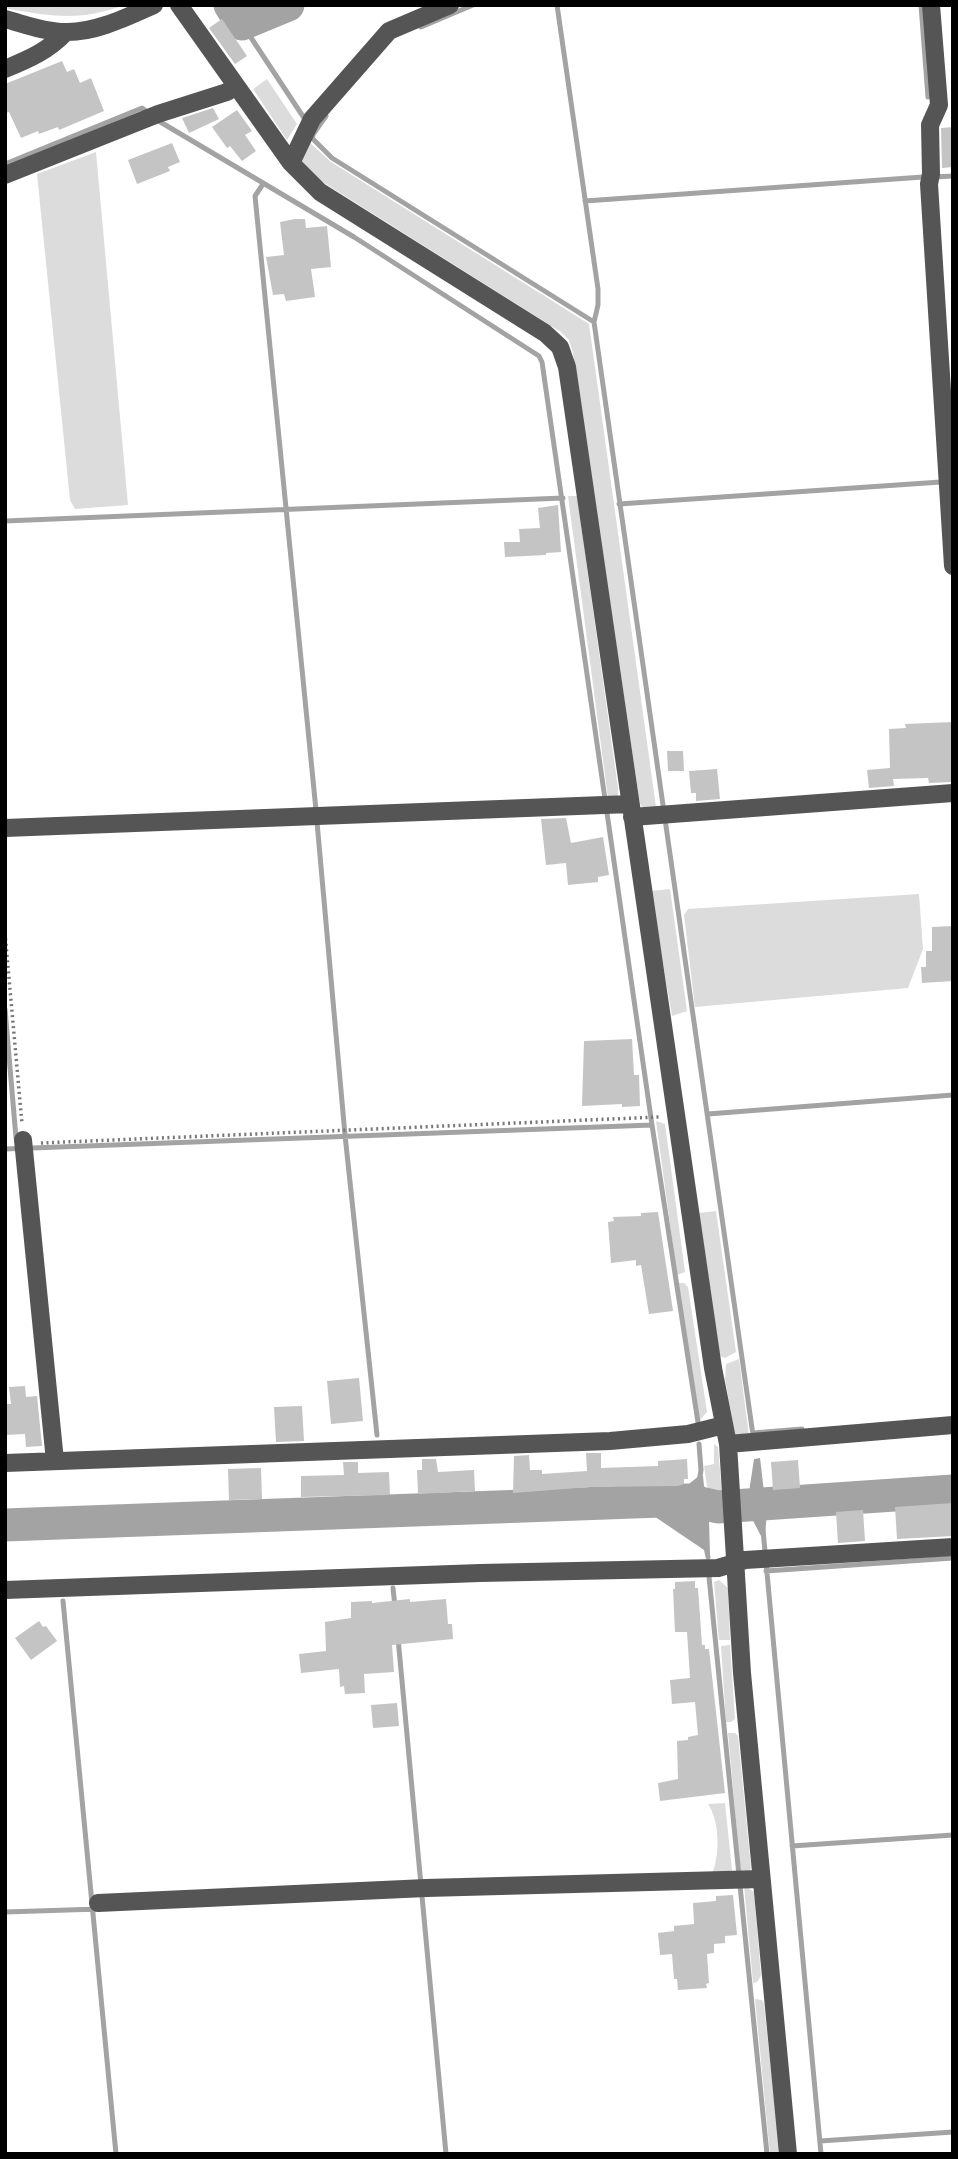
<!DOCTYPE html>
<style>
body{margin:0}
#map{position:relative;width:958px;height:2159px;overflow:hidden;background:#fff;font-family:"PT Sans",sans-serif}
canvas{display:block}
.frame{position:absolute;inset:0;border:7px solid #000;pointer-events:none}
</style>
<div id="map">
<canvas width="958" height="2159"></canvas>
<div class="frame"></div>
</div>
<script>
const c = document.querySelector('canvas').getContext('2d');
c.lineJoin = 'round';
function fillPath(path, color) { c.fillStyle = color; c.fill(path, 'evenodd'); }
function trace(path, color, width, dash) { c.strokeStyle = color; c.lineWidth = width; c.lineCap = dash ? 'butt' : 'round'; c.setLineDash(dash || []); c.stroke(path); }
fillPath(new Path2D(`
 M5,5H125C79,21 56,17 9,9L5,8Z
 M267,79L297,124L287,140L253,89Z
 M308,141L331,162L589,324L656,807L643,808L640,804L573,353L569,340L561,332L318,179L300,159Z
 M96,152L128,505L75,509L70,500L37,174Z
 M568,496H577L618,788V795L614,798H608Z
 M670,889L687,1011L672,1016L651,891Z
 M919,894L923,949L908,988L695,1007L684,915L688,909Z
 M656,1121L665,1124L685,1272L677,1275Z
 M716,1211L736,1352L725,1358L720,1356L699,1213Z
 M678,1283H684L688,1287L707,1412L700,1420Z
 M739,1359L749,1436L735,1435L725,1379L726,1364Z
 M714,1444L718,1447L722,1495L714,1497L707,1486L704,1466L714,1464Z
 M719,1580L728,1588L730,1640H719L714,1582Z
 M730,1645L735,1719L731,1722H726L721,1646Z
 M728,1733H735L738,1736L751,1868L747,1874L741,1875Z
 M725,1803L732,1870L728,1874H712C720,1855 720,1822 708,1804Z
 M744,1885L754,1892L761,1976L757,1982L753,1983Z
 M755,1999L762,2000L764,2004L780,2154H770Z`), '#dcdcdc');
fillPath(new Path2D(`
 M760,1458L764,1492L766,1496H770L771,1512H767L765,1536H761L750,1515L712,1517L709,1520L710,1554L642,1508V1494L681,1490L699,1476H703L704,1486L712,1500L749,1492L754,1459Z`), '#a3a3a3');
trace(new Path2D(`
 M557,5L598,289V305L594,322
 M921,5L928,97
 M242,24L306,121
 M421,27L473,5
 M157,120L354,237L539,356L542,362L652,1125L698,1422
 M314,133L326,116
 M313,135L312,138L332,158L594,322L753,1435
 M5,164L142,108L150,114
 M935,177L953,176
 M263,184L255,196L316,810
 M585,201L923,177
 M619,504L941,482
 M5,521L563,498
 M317,822L345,1135L377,1435
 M5,1009L16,1138
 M708,1114L953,1095
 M5,1149L652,1125
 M753,1433L802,1429
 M699,1444L701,1470L699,1483
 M763,1530L821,2154
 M706,1547L708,1557
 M766,1571L953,1558
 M709,1577L767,2154
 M393,1588L395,1607
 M63,1601L116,2154
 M398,1638L446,2154
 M792,1846L953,1835
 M5,1912L99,1909
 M820,2141L953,2132`), '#a3a3a3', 5);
trace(new Path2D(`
 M230,5L242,24L288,5
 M5,1525L688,1500L718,1507L953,1491`), '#a3a3a3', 33);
fillPath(new Path2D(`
 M222,19L247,56L235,64L209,28Z
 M62,61L67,72L74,69L80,83L91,78L104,111L59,130L58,127L39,134L38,131L21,138L9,112L5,113V84Z
 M213,108L219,119L189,133L182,118Z
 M237,110L252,131L245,135L256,151L242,161L230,146L227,148L212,127Z
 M953,127V167L942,168L941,128Z
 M172,143L180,162L168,167L170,171L137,184L128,160Z
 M295,219H305L306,228L327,226L331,267L311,269L315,297L286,301L284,294L273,295L266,257L284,255L280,222Z
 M558,505L561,552L546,553V555L505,557L504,542H520L519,529L540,528L538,508Z
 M953,722V782L929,783L928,778L893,779L894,786L869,788L867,770L890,768L889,729L906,728L905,724Z
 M667,751H683L684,771H668Z
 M717,769L720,799L696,801V793H691L689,771Z
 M566,818L571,843L603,837L609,875L598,877V882L568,885L566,863L546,865L541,819Z
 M953,926V981L922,983L921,967H926V951H932V927Z
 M632,1039L634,1075H639L640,1106L622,1107V1104L582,1106L584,1041Z
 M658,1212L673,1311L649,1314L641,1265L636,1266V1260L611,1263L608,1222L614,1221L613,1217L641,1216V1213Z
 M359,1378L363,1421L331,1424L327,1381Z
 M25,1386L26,1397L37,1396L42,1446L26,1447L25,1434L5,1435V1404H11L9,1387Z
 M302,1406L304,1441L276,1442L274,1407Z
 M586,1453H601V1468L658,1466V1461L687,1459L688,1479H684V1484L678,1486L590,1487L513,1493L514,1456L529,1455L530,1470H542V1474L587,1471Z
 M422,1459H436L438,1472L474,1470L475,1491L418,1494L417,1470H422Z
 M798,1460L800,1488L773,1490L771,1462Z
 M343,1462H358V1473L389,1472L390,1495L301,1497V1476L344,1475Z
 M261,1468L262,1499L229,1500L228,1469Z
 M953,1503V1536L897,1539L895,1507Z
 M863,1510L865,1541L838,1543L836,1512Z
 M695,1581V1588H698L702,1645H705V1649H709L725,1793L660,1801L658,1783L678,1779L677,1741L688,1740V1737L698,1735L695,1702L672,1704L670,1680L690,1678L687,1632H675L673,1589H675V1582Z
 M410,1599V1602L446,1599L448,1624H452L453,1639L392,1645L394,1672L364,1674L365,1693L345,1694L344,1686L340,1687L339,1669L301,1673L299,1654L326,1651L325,1622L351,1618V1602L372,1601V1603Z
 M39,1621L43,1627L46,1626L57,1641L31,1660L15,1638Z
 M397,1703L399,1726L373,1728L371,1705Z
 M733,1895L737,1935L725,1936V1943L714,1944V1953L707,1954L709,1983L706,1984L707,1988L678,1990L677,1979H674L672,1954L660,1955L658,1933L674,1931V1926L694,1924L693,1903L716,1901V1896Z`), '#c4c4c4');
trace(new Path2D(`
 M5,933L22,1124
 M41,1143L659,1117`), '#777', 3.5, [2, 3.5]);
trace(new Path2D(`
 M179,5L291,163L320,192L545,333L560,347L567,367L713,1368L728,1444L742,1673L788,2154
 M931,5L939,105L930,125L931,174L929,184L953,566
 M5,19C24,24 44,32 65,32C95,33 127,17 154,5
 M5,69C29,59 48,51 66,32
 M291,163L312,119L389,31L450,5
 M5,175L158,114L227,92L236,86
 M632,817L953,793
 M5,828L630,804
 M23,1140L55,1461
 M728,1444L953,1425
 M5,1463L610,1441L688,1434L724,1425
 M5,1590L480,1573L718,1568L745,1560L953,1547
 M98,1903L426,1888L761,1879`), '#555', 18);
</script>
